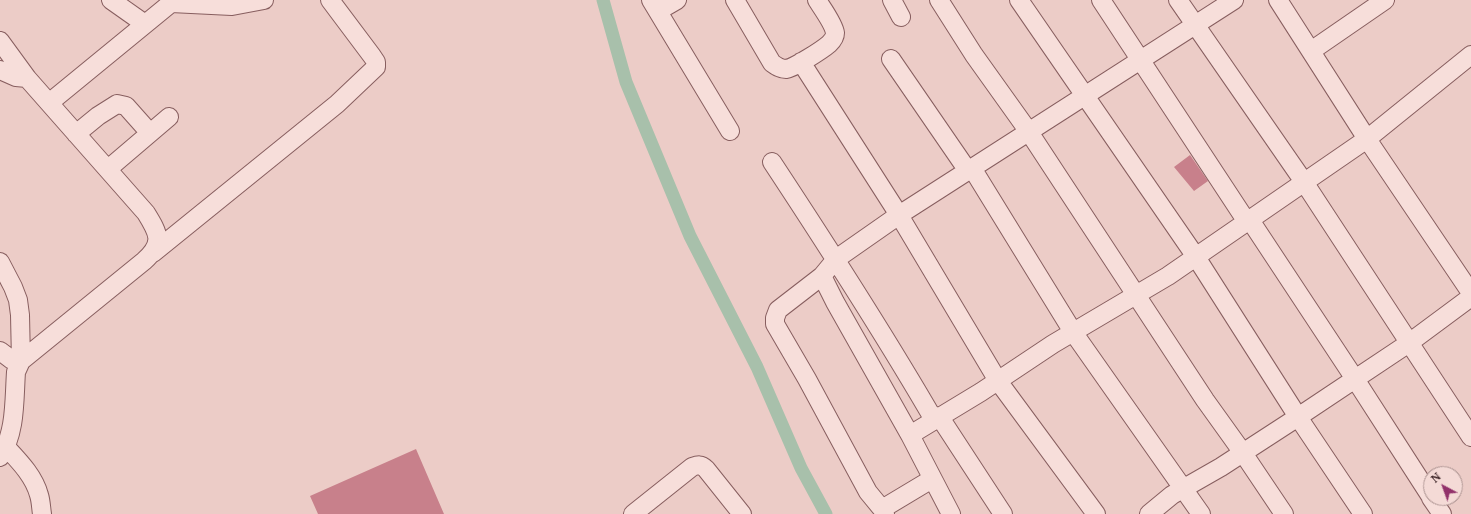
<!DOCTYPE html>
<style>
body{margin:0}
#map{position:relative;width:1471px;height:514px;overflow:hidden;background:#ecccc7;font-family:"Noto Serif",serif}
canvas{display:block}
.north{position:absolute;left:1423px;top:466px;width:40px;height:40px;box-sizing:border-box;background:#f4dad6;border:1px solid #a9908e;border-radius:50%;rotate:319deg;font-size:11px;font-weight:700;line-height:16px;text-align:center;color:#382023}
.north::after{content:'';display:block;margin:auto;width:14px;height:18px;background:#92316a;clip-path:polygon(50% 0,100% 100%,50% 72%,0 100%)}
</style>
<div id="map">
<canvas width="1471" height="514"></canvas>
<div class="north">N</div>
</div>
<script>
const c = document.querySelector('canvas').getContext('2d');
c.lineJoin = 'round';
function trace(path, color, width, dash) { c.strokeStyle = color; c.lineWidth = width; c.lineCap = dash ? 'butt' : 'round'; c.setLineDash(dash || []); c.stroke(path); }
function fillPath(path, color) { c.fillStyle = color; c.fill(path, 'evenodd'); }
trace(new Path2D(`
 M603,0L626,82L690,236L757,367L801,468L826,514`), '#a8c0ab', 13);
fillPath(new Path2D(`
 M1190,155L1208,181L1194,191L1174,167Z
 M416,449L444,514H318L310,496Z`), '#c8808b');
const minor = new Path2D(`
 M111,0L145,24
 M175,0L171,3L232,6L264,0
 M651,0L730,131
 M735,0L772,63C776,66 780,69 786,69C794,68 822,50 829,44C832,41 835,37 835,33C834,24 822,8 817,0
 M892,0L901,17
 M939,0L974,55L1029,132L1205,400L1243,453L1284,514
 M1019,0L1196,257L1298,417L1363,514
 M1101,0L1247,222
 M1178,0L1304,182L1471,437
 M1278,0L1367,139L1471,293
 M658,11L677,0
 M0,41L27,78L16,77L0,70
 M1311,51L1385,0
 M891,59L968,171
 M801,62L899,215L998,381L1096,514
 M49,103L171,3
 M76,134L98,116L117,104L126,106L150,133
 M772,162C828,247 883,332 934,420
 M972,168L1073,332L1201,514
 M108,169L169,117
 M1250,220L1355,379L1431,497
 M153,253L337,104L376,67V62L372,56L330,0
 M0,262L13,287L18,300L20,315L21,361L16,372C14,401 16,432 0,457
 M822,276L835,302L910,435L951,514
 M0,351L12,360
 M21,361L144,261C164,243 159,234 146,213L27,78
 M939,416L1003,514
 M910,435L981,392L1053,344L1168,276L1367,139L1471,55
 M6,447C19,461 34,476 39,495C41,501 41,508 42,514
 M1431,498L1442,514
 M882,509L868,492L807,379L775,324V318L778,310L822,276L836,259L899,215L1234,0
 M633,514L692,467C698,465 701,464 706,469L742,514
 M885,514L882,509L932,479
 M1149,514L1172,495L1221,467L1298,417L1409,343L1471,297`);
trace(minor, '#875e5f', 20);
trace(minor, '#f7deda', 18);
</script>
